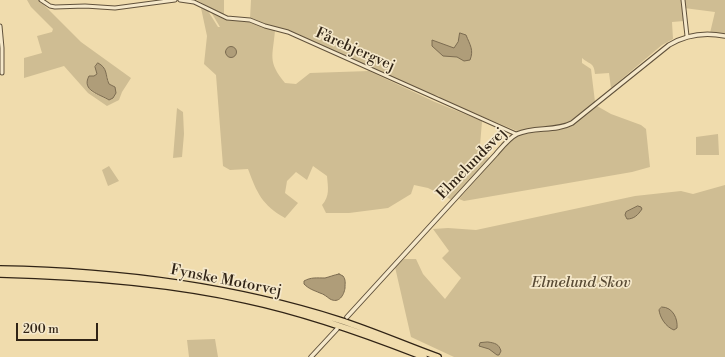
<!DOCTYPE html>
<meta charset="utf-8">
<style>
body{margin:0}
#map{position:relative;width:725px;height:357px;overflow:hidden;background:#f0dcad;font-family:"Libre Bodoni",serif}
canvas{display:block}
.scale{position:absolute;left:16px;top:323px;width:82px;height:18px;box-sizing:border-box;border:2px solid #302315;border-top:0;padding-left:5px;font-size:12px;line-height:14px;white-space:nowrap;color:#302315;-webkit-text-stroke:3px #f5e8ca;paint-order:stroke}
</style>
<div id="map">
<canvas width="725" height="357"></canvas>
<div class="scale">200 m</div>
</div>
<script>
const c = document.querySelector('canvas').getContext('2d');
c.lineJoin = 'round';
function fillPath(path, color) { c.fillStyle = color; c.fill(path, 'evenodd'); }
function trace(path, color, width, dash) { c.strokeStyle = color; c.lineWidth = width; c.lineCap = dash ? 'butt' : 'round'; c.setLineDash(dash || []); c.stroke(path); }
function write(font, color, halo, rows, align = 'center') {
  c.font = font + ' "Libre Bodoni",serif'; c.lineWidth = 3.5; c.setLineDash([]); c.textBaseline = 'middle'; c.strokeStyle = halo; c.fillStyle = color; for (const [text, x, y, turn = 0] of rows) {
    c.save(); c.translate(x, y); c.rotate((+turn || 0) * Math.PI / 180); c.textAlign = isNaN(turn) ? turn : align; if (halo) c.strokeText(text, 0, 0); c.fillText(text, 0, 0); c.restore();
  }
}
fillPath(new Path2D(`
 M27,0H39L81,42L131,78L122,92L119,100L107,106L88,93L64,66L24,78V58L42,53L37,36L52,32L53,29L31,7ZM97,73L107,76L109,84L115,87L109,100C95,91 86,97 92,77L96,76Z
 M197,0H224V16Z
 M251,0H682L684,21L672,22L673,39L662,45L611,88L609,73L595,74C594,62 590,65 582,58V63L591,69L595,102L569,122L561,125L517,131L440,99L439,96L433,95L297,34L250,19Z
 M684,0H725V34L710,33L715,12L684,8Z
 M201,8L208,11L218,27H220L211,12L228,20L250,22L275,30C273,56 267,61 285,83L296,84L310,73L369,71L435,102L482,121L479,158L491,157L452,200L428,188L414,185L411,194L388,208L349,213H326L322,205C330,196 328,188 327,176L313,166L307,180L296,172L287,181L285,193L298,203L285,218C262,205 257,193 248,169L230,170L223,166L216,75L204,64L207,36Z
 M597,106L611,114L641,125L646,129L650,167L632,172L464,201L459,199L485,170L491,162L516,136L521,134L562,129L569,127Z
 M177,108L183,112L184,134L182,157L173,158Z
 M718,134L719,155H696V137Z
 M109,166L119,181L108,186L102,170Z
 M725,185V357H454L411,337L395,267L404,259H416L423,274L445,299L461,278L442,258L449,251L433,229L448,228L476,230L635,196L681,191L693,194Z
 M215,339L218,357H189L187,340Z`), '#cfbd93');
const water = new Path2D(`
 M460,33L466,35C470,45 474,50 470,60L464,61L457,57L443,56L432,46V40L454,48L458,42Z
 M225.5 52a5.5 5.5 0 1 1 11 0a5.5 5.5 0 1 1-11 0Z
 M98,63C108,68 105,75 109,84L115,87L116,93L113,98L109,100C100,94 81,91 89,76H94L97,74L95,67Z
 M638,206L641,207L642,209C638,215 634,219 627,219L625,215L626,212Z
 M339,274L343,276C346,280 345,283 345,288C344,295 339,304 330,299C327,297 324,294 320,293C313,290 309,289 304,284V281C311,277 317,278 325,278C329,277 334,275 339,274Z
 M662,307C673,307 678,319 677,328L674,330C666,327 660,318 659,310Z
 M488,342C495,343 499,344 501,351L499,355H497L489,349L479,346L480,343Z`);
fillPath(water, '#af9d79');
trace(water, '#7c6c51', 1);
const minor = new Path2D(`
 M41,0L50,6L55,7L85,6L115,8L175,0
 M180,0L194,2L227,18L250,20L265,26L288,32L516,134
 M683,0L687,36
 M0,26L2,48V73`);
const tertiary = new Path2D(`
 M347,317L496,154C502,147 509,138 517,134C534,126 555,132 572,123L669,45C687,34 705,32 725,36
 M311,357L337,329`);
const motorway = new Path2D(`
 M0,269C115,271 229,285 339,320C373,331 405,345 438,357
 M0,274C83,276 165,282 246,300C307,313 366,334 424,357`);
trace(minor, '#60513b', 5);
trace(tertiary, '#60513b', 5.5);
trace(motorway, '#302315', 8);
trace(minor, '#f5e8ca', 3);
trace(tertiary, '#f5e8ca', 3.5);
trace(motorway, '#f0dcad', 5.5);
write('15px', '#302315', '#f5e8ca', [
 ["Fårebjergvej",355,50,24],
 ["Elmelundsvej",472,164,-46],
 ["Fynske Motorvej",226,281,11]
]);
write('italic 15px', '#584a34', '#f5e8ca', [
 ["Elmelund Skov",581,283]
]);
</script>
